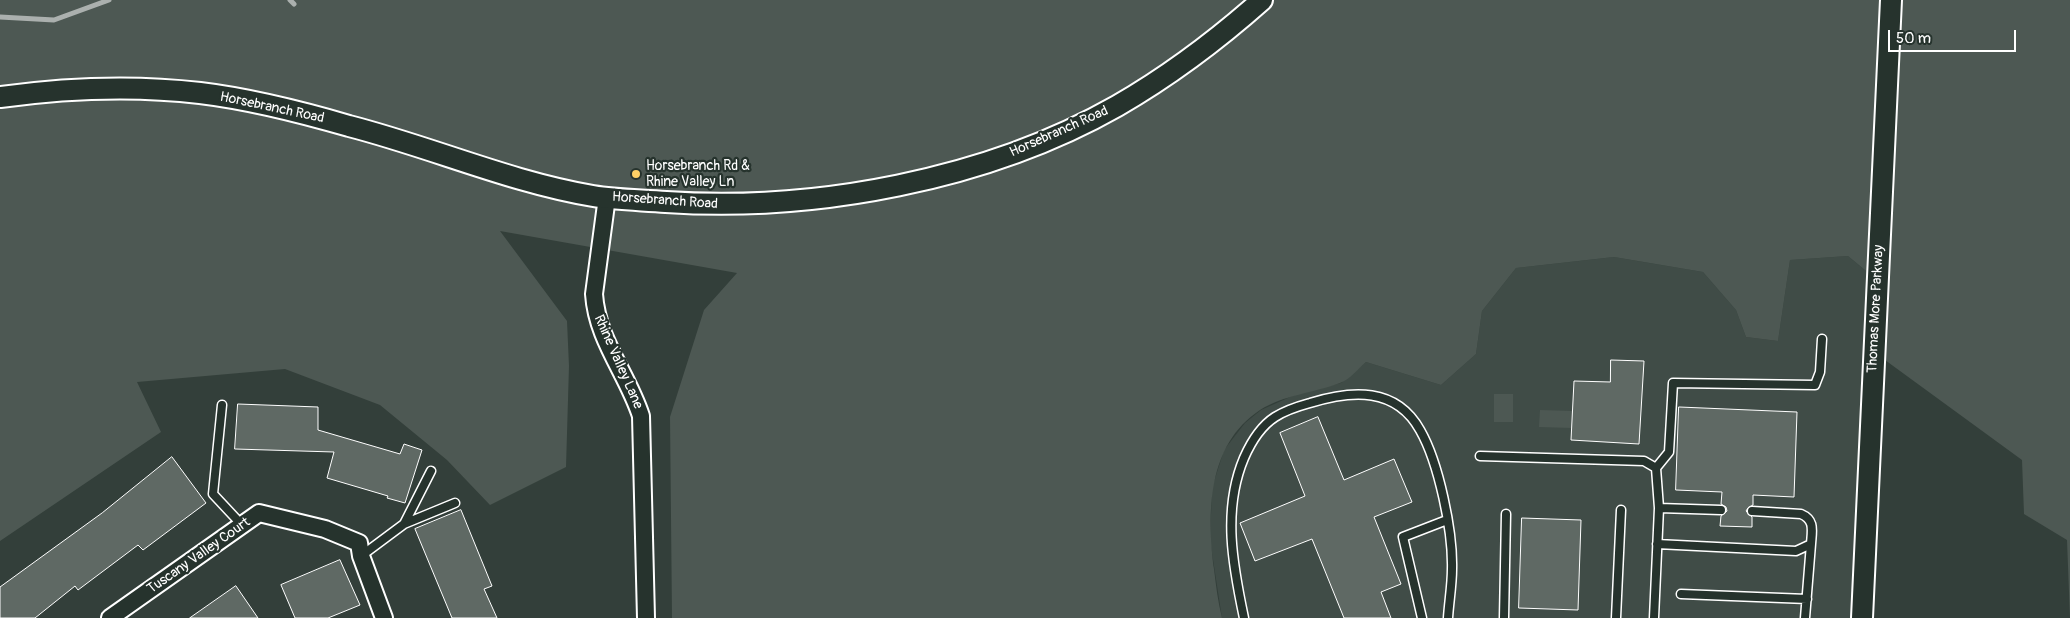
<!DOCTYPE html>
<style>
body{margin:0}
#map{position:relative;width:2070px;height:618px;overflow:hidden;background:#333f3a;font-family:Pangolin,sans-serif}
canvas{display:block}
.scale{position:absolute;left:1888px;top:30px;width:128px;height:22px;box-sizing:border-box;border:2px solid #fff;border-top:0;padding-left:6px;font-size:15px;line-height:18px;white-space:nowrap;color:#fff;-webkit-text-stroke:4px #26332d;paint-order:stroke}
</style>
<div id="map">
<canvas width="2070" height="618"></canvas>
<div class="scale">50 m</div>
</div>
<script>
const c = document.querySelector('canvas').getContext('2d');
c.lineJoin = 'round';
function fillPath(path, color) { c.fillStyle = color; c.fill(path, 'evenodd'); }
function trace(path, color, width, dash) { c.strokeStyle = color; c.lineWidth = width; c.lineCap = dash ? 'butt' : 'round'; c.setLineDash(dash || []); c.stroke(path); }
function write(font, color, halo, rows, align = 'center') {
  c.font = font + ' Pangolin,sans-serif'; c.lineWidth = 4.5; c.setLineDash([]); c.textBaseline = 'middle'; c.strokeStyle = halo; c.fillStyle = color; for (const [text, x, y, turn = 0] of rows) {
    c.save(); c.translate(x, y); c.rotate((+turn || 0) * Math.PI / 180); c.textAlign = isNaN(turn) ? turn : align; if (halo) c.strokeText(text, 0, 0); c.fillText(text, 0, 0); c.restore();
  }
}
fillPath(new Path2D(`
 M1848,256L1877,280L1862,618H1222L1210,540L1212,488L1224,450L1245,423L1261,410L1299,393L1341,383L1366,362L1441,385L1476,354L1482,311L1516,268L1614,257L1703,272L1736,310L1746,337L1778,341L1790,260Z`), '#404c47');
fillPath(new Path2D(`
 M0,0H2070V618L2067,540L2024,514L2022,460L1874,352L1877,280L1848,256L1790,260L1778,341L1746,337L1736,310L1703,272L1614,257L1516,268L1482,311L1476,354L1441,385L1366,362C1358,369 1349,380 1340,383C1313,393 1284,395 1260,410C1207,445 1207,513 1214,569C1216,586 1218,602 1222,618H672L670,417L704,310L737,273L500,231L567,321L569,366L566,467L490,505L447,460L380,405L285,369L137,382L161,432L0,541Z
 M1494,394H1513V422H1494Z
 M1540,410L1572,411V428L1539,427Z`), '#4d5853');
trace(new Path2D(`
 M290,0L294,4
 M0,17L54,20L109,0`), '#abb0ae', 5);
const building = new Path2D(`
 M1611,360L1644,361L1639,444L1571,440L1574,381L1610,382Z
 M238,404L318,407V430L400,454L404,444L422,450L405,503L387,498L388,496L327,478L334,452L235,449Z
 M1679,407L1797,412L1794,497L1753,495V505L1748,508L1746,511L1752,517V527L1720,526L1721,516L1727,511L1726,507L1721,504L1722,492L1676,490Z
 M1318,417L1344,480L1394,459L1412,502L1374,517L1401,584L1381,592L1391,618H1344L1312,539L1255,561L1240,523L1305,496L1280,433Z
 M172,457L206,503L143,550L138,545L78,590L75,586L35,618H0V587L102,513Z
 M461,510L492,586L484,589L497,618H452L415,529Z
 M1522,518L1581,520L1578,610L1519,608Z
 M340,560L360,605L328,618H295L281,585Z
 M236,586L258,618H190Z`);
fillPath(building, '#5f6964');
trace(building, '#fff', 1);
const service = new Path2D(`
 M222,405L213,494L242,525
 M1480,456L1644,461L1656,468L1659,508L1654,618
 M1656,468L1669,452L1673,383L1815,385L1820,372L1822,339
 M1659,508L1721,510
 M404,524L455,503
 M1657,544L1796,551L1811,544C1812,530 1815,520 1801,514L1752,511
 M361,556L404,524L431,471
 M1681,594L1807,599
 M1244,618C1233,566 1222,510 1244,458C1251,442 1261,426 1275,417C1286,410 1299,406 1310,403C1352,390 1396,387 1420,430C1439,463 1453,532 1452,569C1452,585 1449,602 1448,618
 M1422,618L1403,537L1447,520
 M1504,618L1506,514
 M1616,618L1621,510
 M1805,618L1811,544`);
const minor = new Path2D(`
 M607,197L594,294C597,340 627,373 641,416L646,618
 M110,618L259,513L325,529L359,543L361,556L384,618`);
const tertiary = new Path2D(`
 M0,97C66,88 133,85 200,93C250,99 301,112 349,126C431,147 510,182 593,196C617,200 642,200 666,202C814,212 987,180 1117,106C1169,76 1217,40 1262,0
 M1862,618L1891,0`);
trace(service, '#fff', 11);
trace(minor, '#fff', 20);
trace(tertiary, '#fff', 24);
trace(service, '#26332d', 8);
trace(minor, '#26332d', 16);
trace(tertiary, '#26332d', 20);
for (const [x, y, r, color] of [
 [636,174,5,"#ffd166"]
]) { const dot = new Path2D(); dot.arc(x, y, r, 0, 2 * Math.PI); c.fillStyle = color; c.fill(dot); trace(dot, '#26332d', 2); }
write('14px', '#fff', '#26332d', [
 ["Horsebranch Road",272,108,12],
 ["Horsebranch Road",1059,132,-24],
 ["Horsebranch Road",665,201,4],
 ["Thomas More Parkway",1876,309,-87],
 ["Rhine Valley Lane",618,362,66],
 ["Tuscany Valley Court",199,556,-35]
]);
write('14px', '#fff', '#26332d', [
 ["Horsebranch Rd &",646,166],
 ["Rhine Valley Ln",646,182]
], 'left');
</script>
